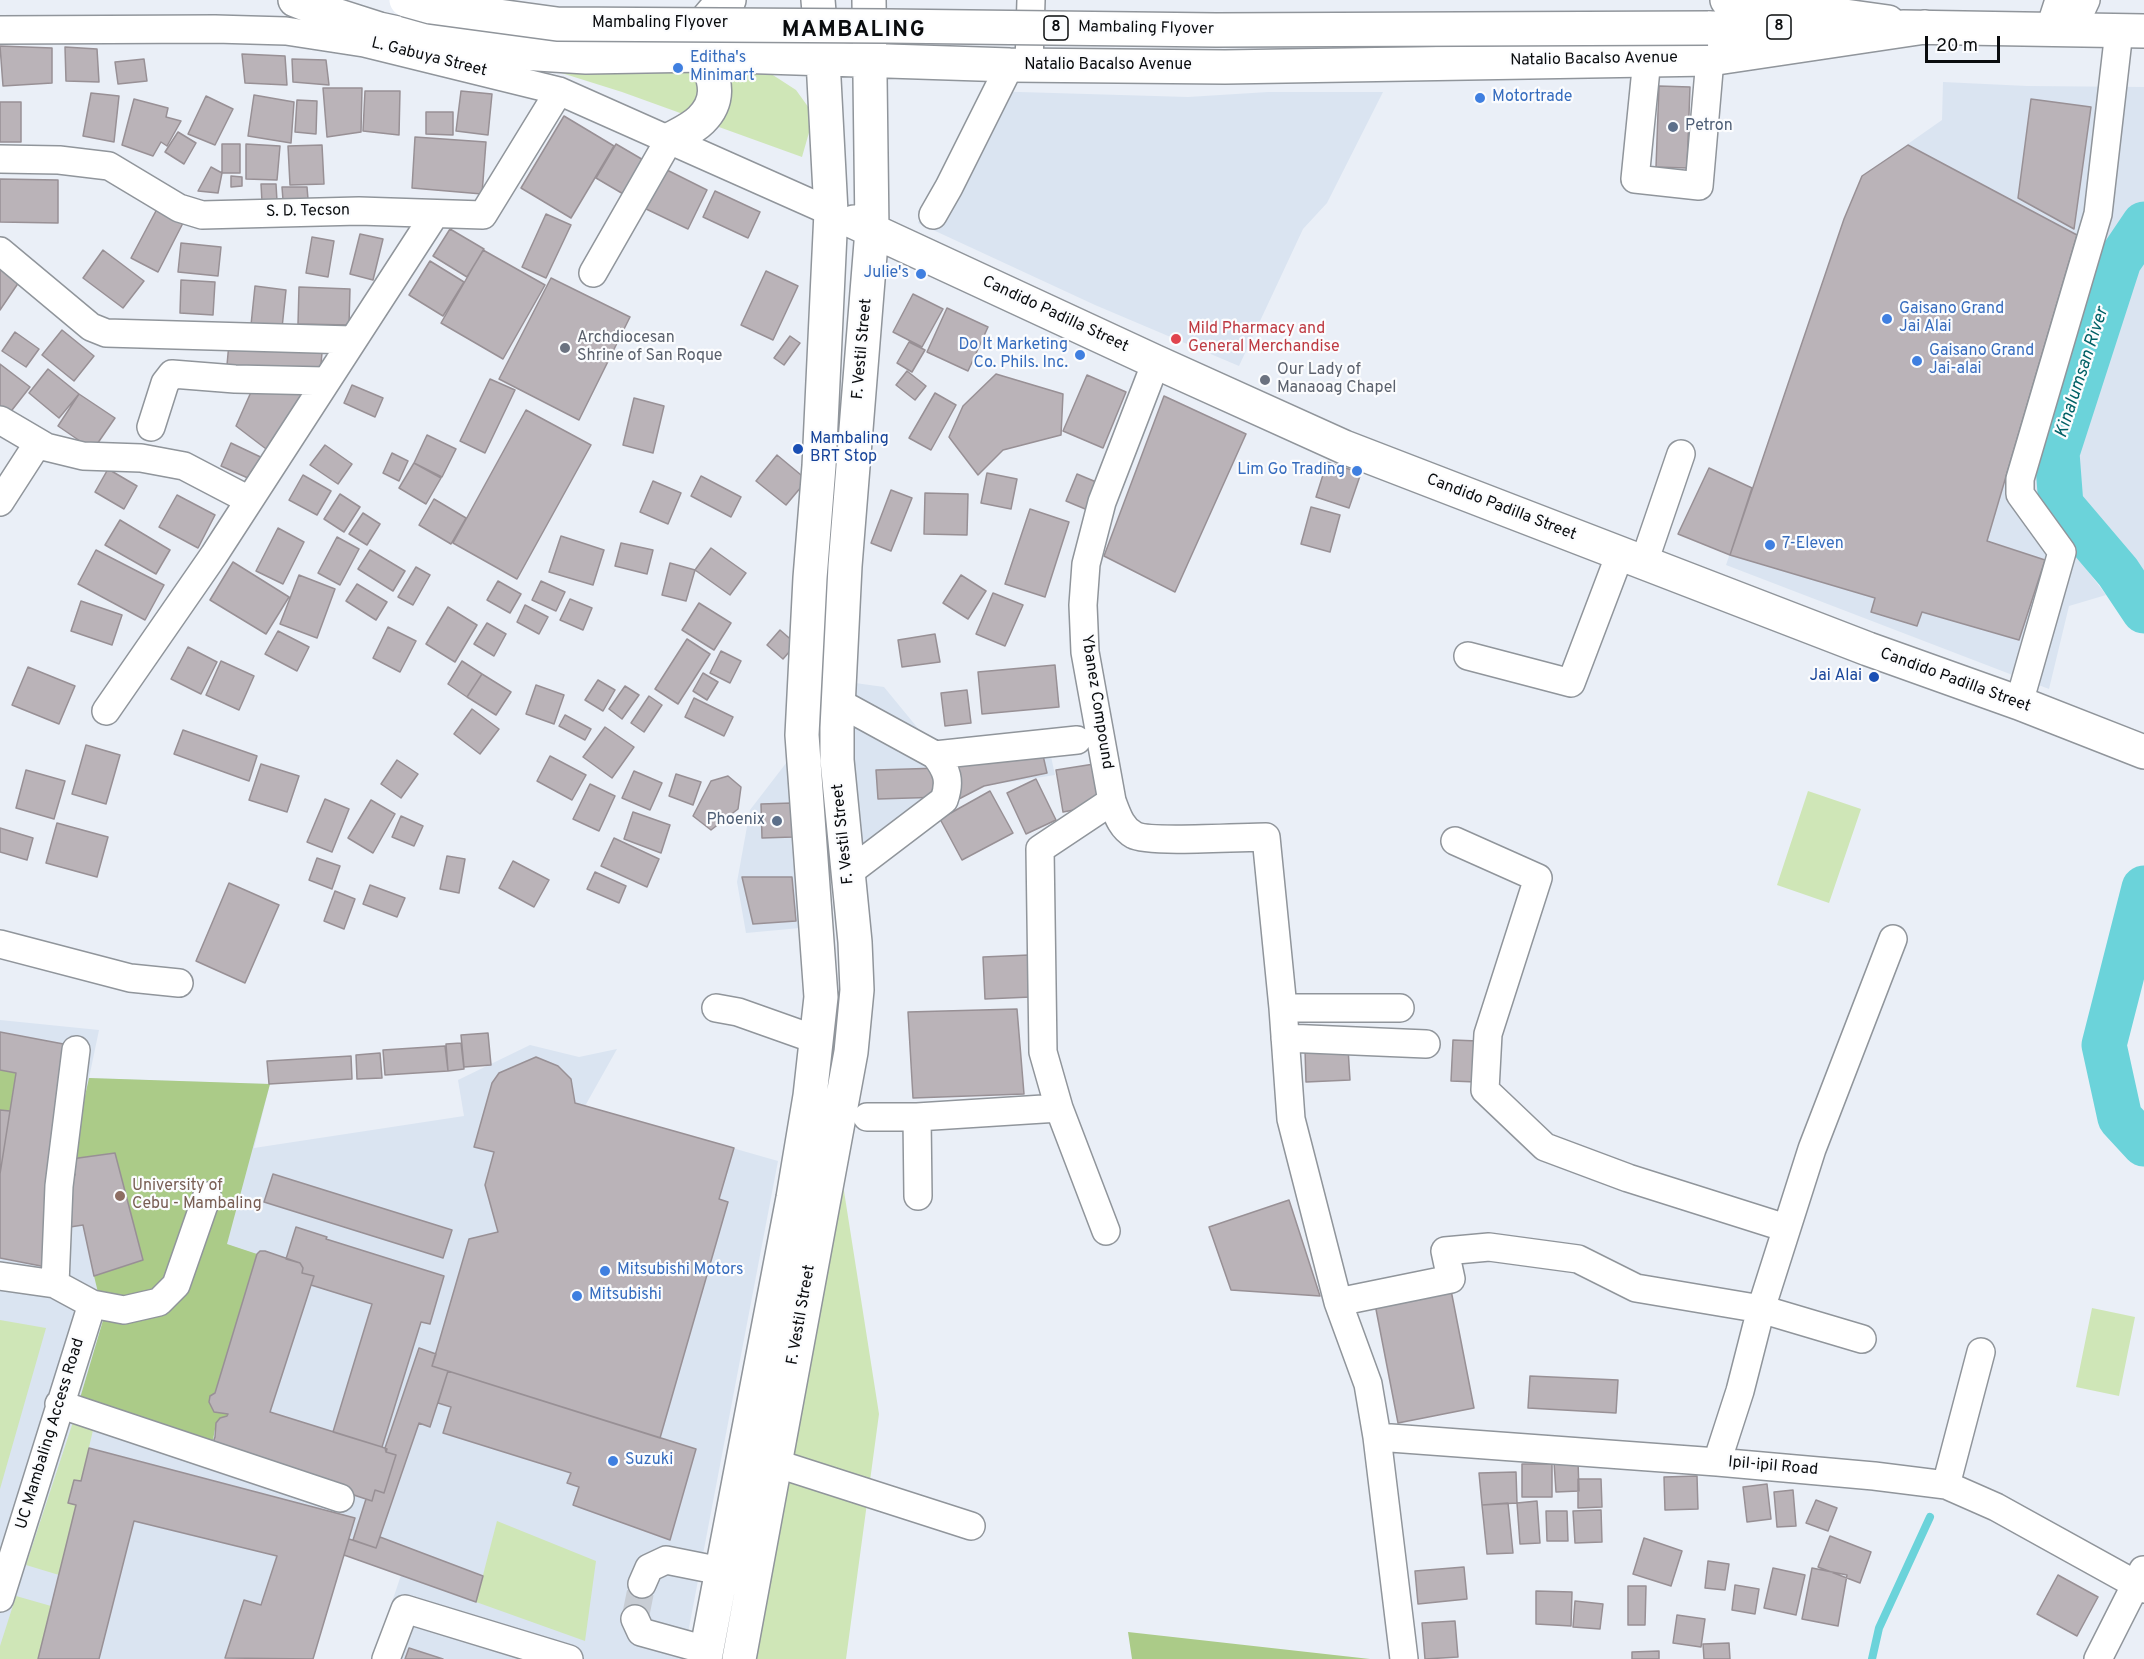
<!DOCTYPE html>
<style>
body{margin:0}
#map{position:relative;width:2144px;height:1659px;overflow:hidden;background:#eaeff7;font-family:Overpass,sans-serif}
canvas{display:block}
.scale{position:absolute;left:1925px;top:36px;width:75px;height:27px;box-sizing:border-box;border:3px solid #0a0c0e;border-top:0;padding-left:8px;font-size:18px;line-height:21px;white-space:nowrap;color:#0a0c0e;-webkit-text-stroke:4px #fbfcfe;paint-order:stroke}
</style>
<div id="map">
<canvas width="2144" height="1659"></canvas>
<div class="scale">20 m</div>
</div>
<script>
const c = document.querySelector('canvas').getContext('2d');
c.lineJoin = 'round';
function fillPath(path, color) { c.fillStyle = color; c.fill(path, 'evenodd'); }
function trace(path, color, width, dash) { c.strokeStyle = color; c.lineWidth = width; c.lineCap = dash ? 'butt' : 'round'; c.setLineDash(dash || []); c.stroke(path); }
function write(font, color, halo, rows, align = 'center') {
  c.font = font + ' Overpass,sans-serif'; c.lineWidth = 4.5; c.setLineDash([]); c.textBaseline = 'middle'; c.strokeStyle = halo; c.fillStyle = color; for (const [text, x, y, turn = 0] of rows) {
    c.save(); c.translate(x, y); c.rotate((+turn || 0) * Math.PI / 180); c.textAlign = isNaN(turn) ? turn : align; if (halo) c.strokeText(text, 0, 0); c.fillText(text, 0, 0); c.restore();
  }
}
fillPath(new Path2D(`
 M1943,82L2027,86L2144,87V201L2108,251L2041,459L2055,506L2081,562L2106,595L2069,606L2049,689L1726,565L1844,219L1862,176L1942,120Z
 M986,91L1188,97L1268,92H1383L1327,203L1303,229L1239,366L1095,305L918,223Z
 M2144,248V585L2131,572L2088,511L2070,475L2077,422Z
 M848,682L884,687L930,743L1047,738L1055,775L984,786L955,801L860,867Z
 M790,758L800,928L746,933L737,882L750,810Z
 M0,1020L99,1030L89,1078L270,1084L254,1148L464,1116L458,1080L530,1045L579,1057L617,1049L585,1106L778,1161L683,1659H373L401,1575L344,1555L313,1659H0Z`), '#dae4f1');
fillPath(new Path2D(`
 M536,65L759,66L796,90L814,115L802,157L622,92Z
 M1808,791L1861,809L1829,903L1777,885Z
 M841,1172L879,1414L846,1659H756L792,1467Z
 M2092,1308L2135,1317L2119,1396L2076,1387Z
 M0,1320L46,1328L0,1489Z
 M74,1419L94,1426L81,1481L74,1480L68,1503L76,1505L59,1575L26,1565Z
 M497,1521L596,1561L585,1641L476,1602Z
 M16,1596L51,1606L38,1659H0V1646Z`), '#cfe6b7');
fillPath(new Path2D(`
 M0,1070L16,1073L10,1111L0,1110Z
 M89,1078L270,1084L227,1244L257,1254L215,1393L210,1396L209,1402L214,1412L228,1414L227,1416L220,1418C213,1427 215,1437 211,1448L78,1405L104,1317L94,1276L143,1260L115,1153L71,1159Z
 M1128,1632L1370,1659H1132Z`), '#abcb88');
trace(new Path2D(`
 M1872,1659L1879,1628L1930,1517`), '#6bd3da', 8);
trace(new Path2D(`
 M2144,224L2119,261L2057,453L2061,505L2118,572L2144,611
 M2144,888L2104,1045L2120,1118L2144,1144`), '#6bd3da', 45);
const building = new Path2D(`
 M0,46L52,48V83L3,86Z
 M65,47L97,49L99,82L66,81Z
 M242,54L285,56L287,85L245,83Z
 M144,59L147,81L118,84L115,62Z
 M292,59L326,60L329,85L293,82Z
 M1659,86L1690,87L1687,168L1656,167Z
 M323,88H362L361,132L327,137Z
 M365,91H400L399,135L363,131Z
 M461,91L492,94L488,135L456,131Z
 M91,93L119,96L114,142L83,136Z
 M254,95L294,102L291,143L248,136Z
 M206,96L233,109L215,145L188,134Z
 M134,99L168,108L166,117L181,121L167,146L161,142L153,156L122,145Z
 M2031,99L2091,107L2074,229L2018,198Z
 M297,100L317,101L316,134L295,132Z
 M0,102H21V142H0Z
 M426,112H453V135L426,134Z
 M564,116L614,146L571,218L521,188Z
 M178,132L196,143L184,164L165,152Z
 M415,137L486,142L482,194L412,188Z
 M222,144H240V173H222Z
 M246,144L280,146L277,180L246,179Z
 M616,144L645,161L625,195L596,178Z
 M322,145L324,184L290,185L288,146Z
 M1908,145L2077,235L1987,541L2045,560L2019,640L1922,612L1917,626L1871,612L1875,598L1730,555L1844,219L1862,176Z
 M211,167L222,173L218,193L198,191Z
 M661,167L707,190L688,229L642,207Z
 M231,176L242,177V186L231,187Z
 M0,179L58,180V223L0,222Z
 M261,184H276L277,201L262,202Z
 M282,187H307L308,199L283,200Z
 M715,191L760,212L748,238L703,217Z
 M157,209L183,223L158,272L131,258Z
 M546,214L571,225L546,278L522,267Z
 M450,229L484,249L467,277L433,256Z
 M360,234L383,239L373,280L350,274Z
 M312,237L334,241L328,277L306,273Z
 M181,243L221,247L218,276L178,272Z
 M103,250L144,281L123,308L83,278Z
 M483,250L545,285L503,359L441,323Z
 M430,261L464,282L443,316L409,295Z
 M0,268L19,282L0,310Z
 M766,271L798,286L773,340L741,325Z
 M551,278L630,317L579,420L499,379Z
 M181,280L215,282L213,315L180,313Z
 M255,286L286,290L282,328L251,325Z
 M299,287L350,289L349,325L298,324Z
 M913,294L943,309L922,347L893,332Z
 M947,308L988,327L968,371L927,352Z
 M62,330L94,356L74,381L42,355Z
 M15,332L39,349L26,367L2,351Z
 M790,336L800,343L784,365L774,358Z
 M909,342L925,350L912,372L897,363Z
 M229,343L322,353L320,375L227,365Z
 M0,364L30,387L5,419L0,415Z
 M48,369L79,394L59,418L29,393Z
 M907,371L926,386L915,400L896,385Z
 M996,374L1063,394L1061,435L1003,450L978,475L949,437L963,406Z
 M1087,375L1126,392L1103,448L1063,431Z
 M490,379L515,390L485,453L460,441Z
 M255,383L313,388L274,455L236,426Z
 M352,385L383,398L375,417L344,403Z
 M935,393L956,405L931,450L909,438Z
 M79,394L115,418L93,450L58,426Z
 M1164,396L1246,434L1175,592L1104,556Z
 M634,398L664,406L653,453L623,445Z
 M526,410L591,445L517,579L453,543Z
 M427,435L456,449L442,477L414,463Z
 M231,443L269,461L259,483L221,466Z
 M325,445L352,464L338,484L310,465Z
 M392,453L408,461L399,481L383,473Z
 M777,455L807,480L786,505L756,481Z
 M1327,462L1361,473L1349,508L1316,497Z
 M414,463L441,478L426,504L399,488Z
 M1709,468L1752,488L1730,555L1678,534Z
 M108,469L137,486L124,509L95,492Z
 M987,473L1017,479L1011,509L981,503Z
 M1077,474L1101,484L1090,511L1066,501Z
 M303,475L331,491L317,515L289,500Z
 M701,476L741,497L731,517L691,496Z
 M653,481L681,493L668,524L640,512Z
 M891,490L912,498L891,551L871,543Z
 M925,493L968,494L967,535L924,534Z
 M340,494L360,507L344,532L324,519Z
 M177,495L215,515L198,548L159,527Z
 M434,499L466,518L451,544L419,525Z
 M1311,507L1340,515L1330,552L1301,544Z
 M1030,509L1069,522L1045,597L1005,584Z
 M363,513L380,524L367,545L349,534Z
 M120,520L170,550L156,574L105,545Z
 M278,528L304,542L283,584L256,571Z
 M561,536L604,550L593,585L549,572Z
 M337,537L359,549L340,585L318,573Z
 M621,543L653,550L647,574L615,566Z
 M711,548L746,573L730,595L695,570Z
 M96,550L164,585L145,620L78,584Z
 M370,550L405,571L393,591L358,569Z
 M233,562L289,597L266,634L210,600Z
 M670,563L695,570L686,601L662,595Z
 M416,567L430,575L413,605L398,597Z
 M299,575L335,589L317,638L280,624Z
 M961,575L986,591L968,619L943,603Z
 M498,581L521,594L510,613L487,600Z
 M541,581L565,592L556,611L532,600Z
 M357,584L387,602L376,620L346,601Z
 M993,593L1023,605L1005,646L976,634Z
 M570,599L592,608L583,630L560,620Z
 M81,601L122,615L112,645L71,631Z
 M699,603L731,623L714,650L682,630Z
 M525,605L548,617L539,634L517,622Z
 M448,607L477,625L455,662L426,644Z
 M487,623L506,634L494,656L474,644Z
 M388,627L416,641L400,672L373,658Z
 M780,630L796,644L783,659L767,645Z
 M278,631L309,647L297,671L265,654Z
 M935,634L940,662L902,667L898,640Z
 M687,639L710,654L678,704L655,689Z
 M188,647L217,662L201,694L171,679Z
 M721,651L741,661L730,683L710,673Z
 M221,661L254,676L239,710L206,695Z
 M462,661L482,674L467,697L448,684Z
 M1055,665L1059,707L982,714L978,672Z
 M28,667L75,686L59,724L12,705Z
 M703,673L718,682L707,700L693,691Z
 M482,674L511,692L496,715L467,697Z
 M598,680L615,690L603,711L585,700Z
 M536,685L564,695L554,724L526,714Z
 M625,686L639,695L622,719L609,709Z
 M967,690L971,723L945,726L941,693Z
 M649,696L662,705L644,732L631,723Z
 M694,698L733,717L724,736L685,717Z
 M472,709L499,729L480,754L454,734Z
 M565,715L591,729L585,740L559,726Z
 M605,727L634,747L612,778L583,757Z
 M183,730L257,756L249,781L174,754Z
 M86,745L120,755L106,804L72,794Z
 M1042,751L1047,773L984,786L955,801L956,762Z
 M550,756L586,775L572,800L537,781Z
 M397,760L418,774L401,798L381,784Z
 M261,764L299,776L287,812L249,800Z
 M1094,764L1101,805L1063,812L1056,770Z
 M940,768L942,797L878,799L876,770Z
 M26,770L65,781L54,819L16,808Z
 M634,771L662,783L650,810L622,798Z
 M676,774L701,782L693,805L669,796Z
 M728,776L741,787L738,809L711,830L693,816L711,781Z
 M1036,779L1056,820L1026,834L1007,793Z
 M590,784L615,796L599,831L573,819Z
 M990,791L1013,833L962,860L940,819Z
 M325,799L349,809L332,852L307,842Z
 M371,800L395,814L373,853L348,838Z
 M792,803L793,837L762,838L761,804Z
 M633,812L670,825L661,853L624,839Z
 M401,816L423,826L414,846L392,837Z
 M57,823L108,837L97,877L46,863Z
 M0,828L33,838L27,860L0,852Z
 M614,838L659,859L647,887L601,866Z
 M447,856L465,859L459,893L440,889Z
 M317,858L340,866L332,889L309,880Z
 M513,861L549,880L534,907L499,888Z
 M595,872L626,886L619,903L587,889Z
 M742,877H792L796,921L753,924Z
 M229,883L279,905L245,983L196,961Z
 M370,885L405,898L397,917L363,904Z
 M335,891L355,899L344,929L324,921Z
 M1029,955L1031,997L985,999L983,957Z
 M1017,1009L1024,1094L913,1098L908,1012Z
 M0,1032L74,1046L43,1236L51,1238L46,1267L0,1258V1174L16,1073L0,1070Z
 M488,1033L491,1065L464,1067L461,1035Z
 M1453,1040L1478,1041L1476,1082L1451,1081Z
 M461,1043L464,1069L448,1071L446,1044Z
 M445,1046L448,1071L385,1075L383,1050Z
 M1348,1048L1350,1080L1306,1082L1305,1050Z
 M380,1053L382,1078L357,1079L356,1055Z
 M351,1056L352,1079L269,1084L267,1061Z
 M536,1057L558,1066L571,1079L575,1103L734,1148L719,1199L728,1202L660,1438L432,1366L469,1239L498,1232L485,1185L494,1152L474,1147L492,1083L499,1073Z
 M0,1110L10,1111L0,1174Z
 M115,1153L143,1260L94,1276L83,1225L70,1227L62,1176L75,1175L71,1159Z
 M273,1174L452,1230L443,1258L264,1202Z
 M1289,1200L1320,1296L1231,1290L1209,1227Z
 M296,1227L327,1237L326,1239L444,1276L430,1324L421,1322L382,1447L333,1432L372,1304L311,1285L314,1276L302,1273L303,1268L300,1263L286,1259Z
 M260,1251H265L300,1263L303,1268L302,1273L314,1276L270,1412L382,1447L387,1449L386,1452L396,1455L384,1493L375,1490L372,1501L211,1448L215,1437L216,1423L220,1418L227,1416L228,1414L214,1412L209,1402L210,1396L215,1393L257,1254Z
 M1450,1285L1474,1408L1398,1423L1374,1299Z
 M419,1348L436,1354L432,1366L448,1371L430,1427L419,1423L376,1548L353,1540L366,1499L372,1501L375,1490L384,1493L396,1455L386,1452L385,1448Z
 M448,1371L696,1449L670,1540L573,1505L579,1487L567,1483L571,1473L443,1433L451,1407L438,1403Z
 M1530,1376L1618,1380L1616,1413L1528,1408Z
 M89,1448L355,1518L313,1659L225,1658L244,1600L261,1605L277,1556L134,1521L99,1659H38L76,1505L68,1503L74,1480L81,1481Z
 M1578,1461L1579,1491L1556,1492L1554,1462Z
 M1522,1464H1552V1497H1522Z
 M1516,1472L1517,1503L1482,1505L1479,1473Z
 M1697,1476L1698,1509L1665,1510L1664,1477Z
 M1578,1479H1601L1602,1507L1578,1508Z
 M1767,1484L1771,1519L1747,1522L1743,1487Z
 M1793,1490L1796,1526L1777,1527L1774,1492Z
 M1816,1500L1837,1508L1828,1531L1806,1523Z
 M1537,1501L1540,1543L1520,1544L1517,1503Z
 M1508,1503L1513,1553L1487,1554L1482,1505Z
 M1601,1510L1602,1542L1575,1543L1573,1511Z
 M1546,1511H1567L1568,1541H1547Z
 M1830,1536L1871,1552L1860,1583L1818,1567Z
 M380,1537L483,1576L476,1602L344,1555L349,1539L376,1548Z
 M1644,1538L1682,1551L1671,1586L1633,1574Z
 M1708,1561L1729,1564L1725,1590L1705,1588Z
 M1464,1567L1467,1599L1418,1604L1415,1571Z
 M1773,1568L1805,1575L1796,1615L1764,1608Z
 M1812,1568L1847,1575L1838,1626L1802,1619Z
 M2058,1575L2098,1597L2077,1636L2037,1614Z
 M1735,1585L1759,1589L1755,1614L1732,1610Z
 M1628,1586H1646L1645,1625H1628Z
 M1536,1591L1572,1592L1571,1626L1536,1624Z
 M1575,1601L1603,1604L1600,1629L1573,1627Z
 M1677,1615L1705,1619L1701,1647L1673,1643Z
 M1455,1621L1458,1657L1425,1659L1422,1623Z
 M1729,1643L1730,1659H1704L1703,1644Z
 M409,1648L443,1659H405Z
 M1659,1651V1659H1632V1652Z`);
fillPath(building, '#bab3b8');
trace(building, '#989095', 1.5);
trace(new Path2D(`
 M635,1619L642,1584`), '#c8cdd4', 27, [27, 14]);
const minor = new Path2D(`
 M0,30L215,29L286,31L364,43L559,91L831,212
 M2072,30L2086,0
 M2049,31L2059,0
 M1647,59L1635,179L1699,186L1710,59
 M1029,64L1031,0
 M0,159L59,160L109,166L179,208L202,215L359,211L483,215L559,91
 M933,215L949,187L1010,65
 M0,251L91,327L106,333L352,340
 M593,273L669,140
 M1156,362L1102,502L1086,564L1083,605L1085,652L1112,801C1117,814 1121,828 1134,835C1148,843 1243,837 1266,837L1283,1008L1291,1119L1338,1302L1368,1384L1377,1437L1404,1659
 M0,420L46,447L83,456L141,458L184,466L249,500
 M151,427L165,383L172,374L235,379L325,381
 M0,502L38,443
 M1644,562L1681,454
 M1468,656L1571,683L1620,554
 M838,702L935,755C947,770 951,781 944,800L848,873
 M2019,703L2062,552L2020,494V479L2098,214L2119,31
 M106,711L214,555L435,214
 M935,755L1077,740
 M1455,841L1538,878L1488,1034L1485,1090L1545,1147L1628,1178L1786,1228
 M0,944L130,978L179,983
 M716,1008L738,1012L817,1040
 M1283,1008H1400
 M1285,1038L1426,1044
 M867,1117H917L1059,1108
 M917,1117L918,1196
 M1106,1231L1059,1108L1043,1052L1040,849L1112,801
 M0,1276L55,1284L92,1304L124,1310L159,1302L176,1285L207,1196
 M55,1284L59,1186L76,1050
 M1338,1302L1451,1279L1445,1251L1489,1247L1578,1259L1636,1288L1761,1309L1862,1339
 M59,1404L340,1498
 M1377,1437L1717,1462L1874,1476L1946,1485L1996,1507L2144,1589
 M1717,1462L1740,1391L1761,1309L1812,1149L1893,939
 M775,1463L971,1526
 M1946,1485L1981,1352
 M642,1584L649,1568L666,1560L721,1571
 M0,1598L92,1304
 M635,1619L641,1632L706,1650
 M386,1659L405,1609L569,1659
 M2098,1659L2143,1570`);
const major = new Path2D(`
 M295,0L320,10L379,29L439,42L521,53L586,57L705,55L1010,65L1225,67L1710,59L1925,27
 M1727,0L1888,22
 M1903,27L2144,31
 M1708,28L1809,27
 M669,140C680,134 692,129 701,120C744,78 665,38 729,0
 M854,222L1156,362L1344,447L1868,649L2019,703L2144,752
 M705,1659L793,1198L810,1096L821,997L802,735L810,578L819,466L831,212L823,60L818,0
 M739,1659L851,1052L857,990L855,942L837,760V728L845,566L872,230L869,0`);
trace(minor, '#90959b', 30);
trace(major, '#90959b', 36);
trace(minor, '#fff', 27);
trace(major, '#fff', 33);
const majorBridge = new Path2D(`
 M406,0L431,7L557,24L887,26L1216,30L1708,28`);
trace(majorBridge, '#90959b', 36, []);
trace(majorBridge, '#fff', 33);
for (const [x, y, r, color] of [
 [678,68,6,"#3f7fe0"],
 [1480,98,6,"#3f7fe0"],
 [1673,127,6,"#5c6f8a"],
 [921,274,6,"#3f7fe0"],
 [1887,319,6,"#3f7fe0"],
 [1176,339,6,"#e0444e"],
 [565,348,6,"#6b7280"],
 [1080,355,6,"#3f7fe0"],
 [1917,361,6,"#3f7fe0"],
 [1265,380,6,"#6b7280"],
 [798,449,6,"#1a4fb4"],
 [1357,471,6,"#3f7fe0"],
 [1770,545,6,"#3f7fe0"],
 [1874,677,6,"#1a4fb4"],
 [777,821,6,"#5c6f8a"],
 [120,1196,6,"#8d6e63"],
 [605,1271,6,"#3f7fe0"],
 [577,1296,6,"#3f7fe0"],
 [613,1461,6,"#3f7fe0"]
]) { const dot = new Path2D(); dot.arc(x, y, r, 0, 2 * Math.PI); c.fillStyle = color; c.fill(dot); trace(dot, '#fbfcfe', 2); }
for (const [x, y, w] of [
 [1779,27,24],
 [1056,28,24]
]) { const box = new Path2D(); box.roundRect(x - w / 2, y - 12, w, 24, 4.5); c.fillStyle = '#fbfcfe'; c.fill(box); trace(box, '#0a0c0e', 1.5); }
write('bold 15px', '#0a0c0e', null, [
 ["8",1779,27],
 ["8",1056,28]
]);
write('16px', '#0a0c0e', '#fbfcfe', [
 ["Mambaling Flyover",660,24],
 ["Mambaling Flyover",1146,29,1],
 ["L. Gabuya Street",429,58,14],
 ["Natalio Bacalso Avenue",1594,60,-1],
 ["Natalio Bacalso Avenue",1108,66],
 ["S. D. Tecson",308,212,-1],
 ["Candido Padilla Street",1055,315,25],
 ["F. Vestil Street",863,349,-85],
 ["Candido Padilla Street",1501,508,21],
 ["Candido Padilla Street",1955,681,20],
 ["Ybanez Compound",1096,702,81],
 ["F. Vestil Street",844,834,-96],
 ["F. Vestil Street",802,1315,-80],
 ["UC Mambaling Access Road",51,1434,-73],
 ["Ipil-ipil Road",1773,1467,5]
]);
write('16px', '#366cbe', '#fbfcfe', [
 ["Editha's",690,59],
 ["Minimart",690,77],
 ["Motortrade",1492,98],
 ["Julie's",909,274,"right"],
 ["Gaisano Grand",1899,310],
 ["Jai Alai",1899,328],
 ["Do It Marketing",1068,346,"right"],
 ["Co. Phils. Inc.",1068,364,"right"],
 ["Gaisano Grand",1929,352],
 ["Jai-alai",1929,370],
 ["Lim Go Trading",1345,471,"right"],
 ["7-Eleven",1782,545],
 ["Mitsubishi Motors",617,1271],
 ["Mitsubishi",589,1296],
 ["Suzuki",625,1461]
], 'left');
write('16px', '#4e5e75', '#fbfcfe', [
 ["Petron",1685,127],
 ["Phoenix",765,821,"right"]
], 'left');
write('16px', '#be3a42', '#fbfcfe', [
 ["Mild Pharmacy and",1188,330],
 ["General Merchandise",1188,348]
], 'left');
write('16px', '#5b616d', '#fbfcfe', [
 ["Archdiocesan",577,339],
 ["Shrine of San Roque",577,357],
 ["Our Lady of",1277,371],
 ["Manaoag Chapel",1277,389]
], 'left');
write('16px', '#164399', '#fbfcfe', [
 ["Mambaling",810,440],
 ["BRT Stop",810,458],
 ["Jai Alai",1862,677,"right"]
], 'left');
write('16px', '#785e54', '#fbfcfe', [
 ["University of",132,1187],
 ["Cebu - Mambaling",132,1205]
], 'left');
write('italic 18px', '#006065', '#fbfcfe', [
 ["Kinalumsan River",2083,373,-72]
]);
c.letterSpacing = '1.5px';
write('bold 22px', '#0a0c0e', '#fbfcfe', [
 ["MAMBALING",854,32]
]);
c.letterSpacing = '0px';
</script>
